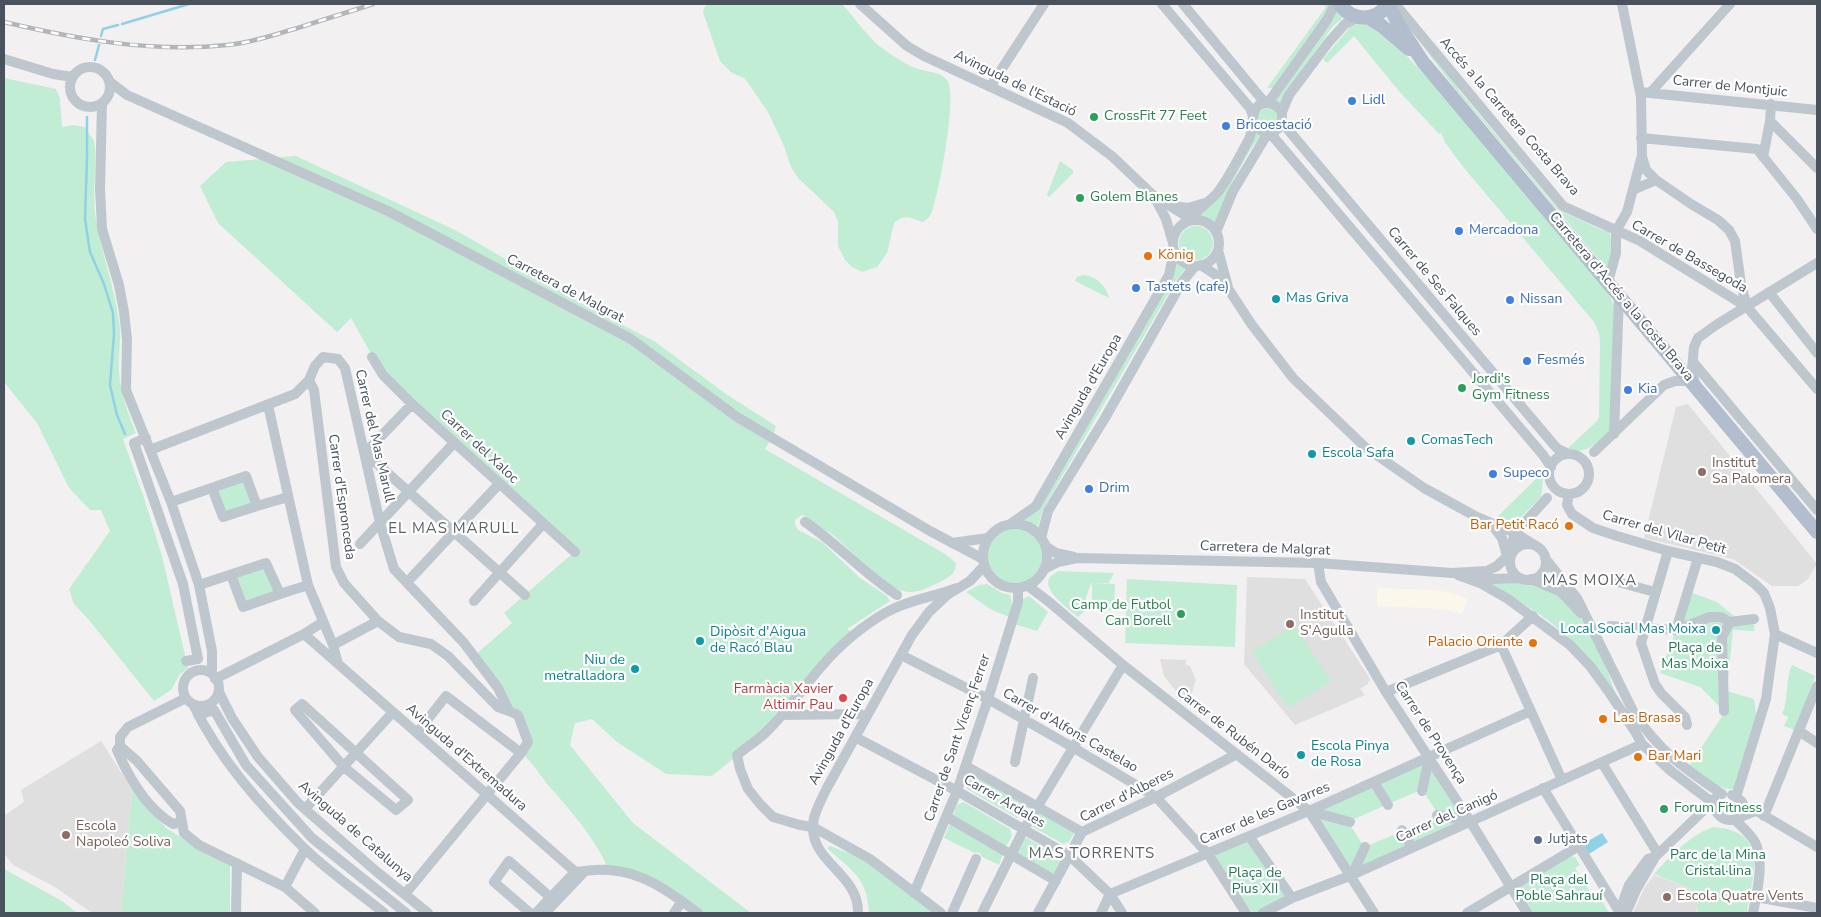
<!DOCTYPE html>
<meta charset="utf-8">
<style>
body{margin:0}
#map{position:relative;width:1821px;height:917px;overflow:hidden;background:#f2f0f0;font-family:"Nunito Sans",sans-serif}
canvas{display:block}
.frame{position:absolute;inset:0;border:5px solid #49525d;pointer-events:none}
</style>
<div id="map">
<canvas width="1821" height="917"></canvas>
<div class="frame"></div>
</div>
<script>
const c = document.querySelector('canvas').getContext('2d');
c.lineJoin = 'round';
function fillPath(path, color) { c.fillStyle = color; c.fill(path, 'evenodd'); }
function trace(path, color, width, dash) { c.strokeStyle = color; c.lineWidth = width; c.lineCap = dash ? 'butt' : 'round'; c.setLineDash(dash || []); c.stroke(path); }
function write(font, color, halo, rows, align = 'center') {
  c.font = font + ' "Nunito Sans",sans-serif'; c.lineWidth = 4.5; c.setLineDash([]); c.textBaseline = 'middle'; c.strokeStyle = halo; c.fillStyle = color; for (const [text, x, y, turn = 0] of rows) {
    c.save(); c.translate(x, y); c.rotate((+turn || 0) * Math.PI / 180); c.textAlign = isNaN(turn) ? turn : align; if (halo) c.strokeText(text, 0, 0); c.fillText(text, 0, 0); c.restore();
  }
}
fillPath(new Path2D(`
 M1377,588L1434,590L1452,593L1468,599L1462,614L1444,609L1377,606Z`), '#fbf8eb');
fillPath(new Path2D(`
 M1688,404L1817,564L1807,580L1798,586H1772L1733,559L1644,538L1676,407Z
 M1247,577L1305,579L1371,680L1368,682V684L1360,689L1365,695L1295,725L1244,664Z
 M1160,659L1187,660L1185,664L1190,666L1196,680L1190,698L1176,691L1164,676Z
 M101,741L132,789L121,913H92L55,887L13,865L5,855V815L24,802L21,790Z
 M1654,875L1691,889L1698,904L1696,913H1633L1645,887Z`), '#e0dfdf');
fillPath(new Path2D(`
 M707,4H842C856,19 868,39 886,51C895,57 905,64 915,68C927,73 938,70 947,80C958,94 939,193 932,211C930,217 927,220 922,222C911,217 904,214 894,223L887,253L877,267L862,272L852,267L845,260L838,246V222L834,212L798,178L791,167L784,146L768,112L748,83L744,78L732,73L720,61L703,12L704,8Z
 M1323,4H1333L1275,88H1267L1326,7Z
 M1336,7L1345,16L1333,26L1286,93L1281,105L1274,100Z
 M1397,12L1460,87L1458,89L1559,210L1602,230L1609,231C1613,244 1612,253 1608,267L1606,268L1452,85Z
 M1362,22L1377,25L1445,96L1607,290L1614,306L1610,430C1599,441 1585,457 1568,448L1597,421L1599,417L1600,342L1599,333L1594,322L1464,168L1446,144L1441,133L1439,134L1398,90L1354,36L1327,63L1323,59L1350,27Z
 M4,78L56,89L60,99L62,127L73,125L85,127L94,141L95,147C96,169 93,192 95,213C100,250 114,284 119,321C122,337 118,354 119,371C120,393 128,413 136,433L123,439L144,498L162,556L188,668L180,674L171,690L154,701L89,620L74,604L69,589L110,531L101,510H90L69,488L37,423L4,382Z
 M1258 118a10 10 0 1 1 20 0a10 10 0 1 1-20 0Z
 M1255,129L1263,135C1246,149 1223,201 1216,223L1212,224L1206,220L1197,218Z
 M296,156L457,231L595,311L654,341L726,394L776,426L772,438L765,449L945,554L956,563C956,574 949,577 940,582C931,586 921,592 911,592C883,591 854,552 834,536C829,532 823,529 817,526C811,523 808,517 802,515L795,520V525L798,530L822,542L860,578L887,596L890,601L847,629L854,634L746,748L712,776L666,774L617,742L592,719L575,723L570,745L633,823L751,913H698L668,891L609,870C595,838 571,811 548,785C539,774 533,762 521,753L527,742L518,716L474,656L512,623L504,613L574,552L383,375L351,318L337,332L218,223L200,186L226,162Z
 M1060,161L1073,170V173L1049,197L1047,195Z
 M1179 243a17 17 0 1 1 34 0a17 17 0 1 1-34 0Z
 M1177,259L1187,267L1177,279L1042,511L1038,527L1037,528L1023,521Z
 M1083,275C1095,275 1107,286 1109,298L1075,281L1077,277Z
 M1544,471L1541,497L1517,521L1511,524L1496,518Z
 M247,478L257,506L224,517L212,488Z
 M986 556a28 28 0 1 1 56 0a28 28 0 1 1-56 0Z
 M266,563L280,594L243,607L231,575Z
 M1059,571L1114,573L1109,583H1091L1086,598L1085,611L1078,617C1067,607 1030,583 1059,571Z
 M1127,579L1237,585L1235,647L1125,643Z
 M1516,580C1525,585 1527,582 1535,584C1541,586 1550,590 1556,594C1585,611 1607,665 1616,696C1602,678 1588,659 1572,642C1547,615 1513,597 1480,581Z
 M1092,583L1115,584L1114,610L1092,609Z
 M987,584L1002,593L1010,595C1013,603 1012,609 1009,617L990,609L966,592L979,585Z
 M1690,592L1717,602L1734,616H1752L1755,631L1733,630L1727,691L1754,699L1757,720L1735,789C1717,790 1702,776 1689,766L1725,712L1700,687L1660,673Z
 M1029,596L1048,612L1037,631L1014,624L1022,599Z
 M1294,625L1331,681L1288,708L1252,652Z
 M1792,665L1815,676L1795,730L1784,726L1788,717L1782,714C1789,699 1785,680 1792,665Z
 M1430,759L1468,820L1438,814L1423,791Z
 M1427,760L1421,790L1388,804L1375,782Z
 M970,768L1031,804L1023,816L1017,818L967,789L965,783Z
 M1373,783L1386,805L1350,821L1312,810Z
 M132,789L166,828L204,852L230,863V913H121Z
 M964,802L1010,829L1012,836L1005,848L952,818L957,805Z
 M1039,809L1076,830L1069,842L1063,844L1033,827L1032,820Z
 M1311,812L1349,823L1364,847L1351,872Z
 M1437,815L1468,822L1413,847L1404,830Z
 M951,821L1004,851L999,865L981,856V854L977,852L975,853L944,838Z
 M1713,827C1770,831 1753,873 1747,913H1697L1698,903L1691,889L1654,874C1670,856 1690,835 1713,827Z
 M1402,831L1411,847L1354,872L1365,847Z
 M1027,838L1059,857L1061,863L1054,877L1014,853L1020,840Z
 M1248,839L1292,898L1258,913H1253L1211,855Z
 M831,846L840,850L870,859L940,913H869C867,877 852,871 828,849V847Z
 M1567,856L1575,857L1580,865L1575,868L1596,901L1601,899L1609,913H1530L1518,893L1520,883Z
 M4,869L62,901L77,913H4Z`), '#c2edd5');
fillPath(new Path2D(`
 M1602,833L1608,842L1589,854L1583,844Z`), '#91d1e7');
trace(new Path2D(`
 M122,24L189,4
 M101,36L103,29L118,25
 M95,60L99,45
 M87,117V158L85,219L90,252L104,284L113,313L114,334L110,385L117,415L125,434`), '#91d1e7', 2.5);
trace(new Path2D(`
 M860,4L907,46L924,56L1068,123L1113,157L1153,195L1186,216L1188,221
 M1162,4L1250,108L1253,116
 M1183,4L1265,103
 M1395,4L1563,206L1640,241L1747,307L1817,389
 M4,59L53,74L73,77
 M70 87a20 20 0 1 1 40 0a20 20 0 1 1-40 0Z
 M110,82L127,95L388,211L631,339L737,417L930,531L983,559
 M990,87L1044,4
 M1640,92L1817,110
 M1650,93L1730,4
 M1268,103L1327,20L1335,4
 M102,104L100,189L102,229L119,285L124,312L127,339L126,390L171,502L199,585L212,651V674
 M1282,112L1289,95L1328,43L1345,24L1359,17
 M1770,121L1817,168
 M1282,122L1295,138L1554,445L1558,449L1569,454
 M1270,133L1543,455L1551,467
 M1641,138L1757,149L1797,199L1817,229
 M1642,156L1646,170L1656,180L1691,204L1718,220L1729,230L1735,241L1741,284L1747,307
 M1763,157L1770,121L1771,104
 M1633,190L1656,180
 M1154,196L1166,219L1172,240
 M1173,206L1188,208L1205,203
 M1191,220C1197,208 1210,202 1218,192C1230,176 1240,156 1249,139C1254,129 1250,114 1258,106C1267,100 1276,104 1282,112V122C1276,136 1261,136 1253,122
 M1173 243a23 23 0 1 1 46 0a23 23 0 1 1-46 0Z
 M1216,232L1233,191L1268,133
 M1218,250L1228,287
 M1201,265L1216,275L1229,290L1252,325L1293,378L1365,447L1424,488L1475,516L1515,533L1536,546
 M1608,282L1616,253V231L1627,212L1642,155L1641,97L1622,4
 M1769,292L1817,353
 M372,357L383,375L412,404L575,552
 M1693,362L1817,510
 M309,380L314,390L336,567L344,583L378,621L399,637L431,644L448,656L498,707L509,711
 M1695,384L1692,370L1694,347L1698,338L1716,325L1817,263
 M412,404L365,453L525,595
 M268,405L308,585L333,645L338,664
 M1614,434L1619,295
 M146,438L134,443L183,584L198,659L186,661
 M150,450L295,394L309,380L315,366L323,357L338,359L345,368L380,523L394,569L464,643L498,688L509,711L518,715L528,742L521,753L405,894
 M1594,452L1664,385L1675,381H1692
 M1549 474a20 20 0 1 1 40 0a20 20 0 1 1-40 0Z
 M212,488L223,517L257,506
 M1569,494L1567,505L1572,514L1593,528L1617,536L1668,551L1717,562L1735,569L1755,584L1764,593L1770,608L1775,634L1766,699L1736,797
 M171,502L246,476L257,506L288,497
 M805,522C838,544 864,574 897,595
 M983 556a32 32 0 1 1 64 0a32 32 0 1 1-64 0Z
 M1010,524L1036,506L1169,275L1174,251
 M1492,525L1502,538L1507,556
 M1041,538L1048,511L1105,418L1182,282L1195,266
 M952,543L988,538
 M360,544L454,443
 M1510 562a18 18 0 1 1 36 0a18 18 0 1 1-36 0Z
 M1045,546L1056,553L1074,557
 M1668,551L1641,643L1655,684L1661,693L1685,717L1687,725
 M1508,555L1515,533L1547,498
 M1545,558L1577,598L1634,713C1660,752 1684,768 1722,794
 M1318,563L1321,582L1386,692L1470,821L1527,913
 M1044,569L1058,562L1077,558L1318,563L1452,573L1487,571L1497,566L1516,548
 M231,575L243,607L280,594
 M1458,575L1480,583L1508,599L1570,645L1590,666L1609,692L1636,733L1642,744L1671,771L1713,803
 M412,577L499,484
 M1473,577L1495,579L1519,578
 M1531,579L1561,592L1581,613
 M1618,582L1655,592
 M199,585L266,563L280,594L308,585
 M1028,586L1048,601L1123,665L1309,811L1374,913
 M474,601L543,524
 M1610,626L1676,630L1710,617H1721L1730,622L1754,619
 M1676,630L1698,558
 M304,634L580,876
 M1775,634L1817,653
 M333,645L378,621
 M1501,645L1562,780
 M901,655L988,699L1074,748L1156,797L1208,854L1246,913
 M183 688a18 18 0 1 1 36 0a18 18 0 1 1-36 0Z
 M215,679L304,634L323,622
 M219,692L232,718L258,757L298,803L377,872L428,913
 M1386,692L1501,645L1533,616
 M193,704C219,759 261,806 304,848C329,872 358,892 384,913
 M302,704L408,800L396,810L344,767L295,710Z
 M1724,711L1722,637L1730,622
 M198,715L214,710L246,765L312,838L406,913
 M782,715L860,714L866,717
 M1799,731L1817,743
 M417,733L446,696L521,753
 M855,737L957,791L1070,856L1110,894L1122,913
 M120,746L137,761L180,811L184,833L199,845L285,887L315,913
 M1015,762L1033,678
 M1602,763L1658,854
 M966,766L1082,832
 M1374,782L1388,805
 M1543,788L1620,913
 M1422,791L1429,758
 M1732,795C1741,799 1748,806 1743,816
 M1714,799C1712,805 1714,810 1718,814C1730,828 1742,814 1756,811
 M305,809L393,712
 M1309,811L1350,822
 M1760,813L1817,847
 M1437,815L1470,821
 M1764,816L1817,686
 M947,817L1056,881
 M1735,820C1742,827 1752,835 1756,844C1764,864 1757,893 1753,913
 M182,822L173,824C147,809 129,778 117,750L120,746V737L128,727L186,698
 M1402,830L1412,848
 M1249,836L1292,898
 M1352,875L1365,847
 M285,887L305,849
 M914,893L957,791L988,699L1018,602V588
 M1756,897L1817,908
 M236,913L237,863
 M530,913L494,882L509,861L550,897
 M536,913L575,872C586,871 598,869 609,870C644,872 671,893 698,913
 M545,913L584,872
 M674,913L682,901
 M858,913C859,871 805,862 814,818C817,807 823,796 828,786L912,635L929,612L947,595L970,581L984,566
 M941,913L870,859L813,827L800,825L773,817L760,804L748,789L740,769L737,755C749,745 762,738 772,726C790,708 804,686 821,667C839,646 861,627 885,613C907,600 934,597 957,588
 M952,913L976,859
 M982,913L1024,829L1123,665
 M1038,913L1082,832L1156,797L1237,754
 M1101,913L1110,894L1309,811L1531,711
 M1263,913L1292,898L1352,875L1642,744
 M1467,913L1579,846
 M1619,913L1629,885L1648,859L1654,857
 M1626,913L1636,890L1655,857L1707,807L1713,804`), '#bfc7ce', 10);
trace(new Path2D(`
 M1340,4C1352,22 1376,22 1388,4
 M1388,4L1400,27L1423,62L1817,532
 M1368,17L1382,26L1409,49`), '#b2becd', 14);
const rail = new Path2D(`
 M4,22C76,39 152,53 227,45C252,43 276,34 301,27C325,19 349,12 373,4`);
trace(rail, '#b3b5ba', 4.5);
trace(rail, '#fff', 2.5, [8]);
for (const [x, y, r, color] of [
 [1352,101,5,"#3f7fe0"],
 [1094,117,5,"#2e9e5b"],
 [1226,126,5,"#3f7fe0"],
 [1080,198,5,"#2e9e5b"],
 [1459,231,5,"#3f7fe0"],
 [1148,256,5,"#e8710a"],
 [1136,288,5,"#3f7fe0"],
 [1276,299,5,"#0f9aa8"],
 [1510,300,5,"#3f7fe0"],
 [1527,361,5,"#3f7fe0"],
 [1462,388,5,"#2e9e5b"],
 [1628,390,5,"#3f7fe0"],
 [1411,441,5,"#0f9aa8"],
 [1312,454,5,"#0f9aa8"],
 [1702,472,5,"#8d6e63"],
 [1493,474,5,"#3f7fe0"],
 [1089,489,5,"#3f7fe0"],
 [1569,526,5,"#e8710a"],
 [1181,614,5,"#2e9e5b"],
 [1290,624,5,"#8d6e63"],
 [1716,630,5,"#0f9aa8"],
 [700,641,5,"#0f9aa8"],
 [1533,643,5,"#e8710a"],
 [635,669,5,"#0f9aa8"],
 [843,698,5,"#e0444e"],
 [1603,719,5,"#e8710a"],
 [1301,755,5,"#0f9aa8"],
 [1638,757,5,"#e8710a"],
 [1664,809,5,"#2e9e5b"],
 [66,835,5,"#8d6e63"],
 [1538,840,5,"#5c6f8a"],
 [1667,897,5,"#8d6e63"]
]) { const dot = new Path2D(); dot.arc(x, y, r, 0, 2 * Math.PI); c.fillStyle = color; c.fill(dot); trace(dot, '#fff', 2); }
write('14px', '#49525d', '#fff', [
 ["Avinguda de l'Estació",1015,84,26],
 ["Carrer de Montjuic",1730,87,6],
 ["Accés a la Carretera Costa Brava",1509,117,49],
 ["Carrer de Bassegoda",1689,257,30],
 ["Carrer de Ses Falques",1434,282,50],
 ["Carretera de Malgrat",565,289,28],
 ["Carretera d'Accés a la Costa Brava",1621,297,50],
 ["Avinguda d'Europa",1089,387,-60],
 ["Carrer del Mas Marull",374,436,77],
 ["Carrer del Xaloc",479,447,43],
 ["Carrer d'Espronceda",341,497,82],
 ["Carrer del Vilar Petit",1664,533,16],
 ["Carretera de Malgrat",1265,549,2],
 ["Carrer d'Alfons Castelao",1070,731,30],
 ["Avinguda d'Europa",842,732,-61],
 ["Carrer de Provença",1430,733,57],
 ["Carrer de Rubén Darío",1233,734,38],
 ["Carrer de Sant Vicenç Ferrer",958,738,-71],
 ["Avinguda d'Extremadura",466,758,41],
 ["Carrer d'Alberes",1127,796,-27],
 ["Carrer Ardales",1004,802,30],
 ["Carrer de les Gavarres",1265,814,-23],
 ["Carrer del Canigó",1447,817,-24],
 ["Avinguda de Catalunya",355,832,41]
]);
write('14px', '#366cbe', '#fff', [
 ["Lidl",1362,101],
 ["Bricoestació",1236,126],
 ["Mercadona",1469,231],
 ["Tastets (cafe)",1146,288],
 ["Nissan",1520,300],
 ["Fesmés",1537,361],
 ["Kia",1638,390],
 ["Supeco",1503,474],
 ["Drim",1099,489]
], 'left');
write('14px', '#27864d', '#fff', [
 ["CrossFit 77 Feet",1104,117],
 ["Golem Blanes",1090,198],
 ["Jordi's",1472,380],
 ["Gym Fitness",1472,396],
 ["Camp de Futbol",1171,606,"right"],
 ["Can Borell",1171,622,"right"],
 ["Forum Fitness",1674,809]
], 'left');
write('14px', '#c56008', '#fff', [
 ["König",1158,256],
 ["Bar Petit Racó",1559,526,"right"],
 ["Palacio Oriente",1523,643,"right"],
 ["Las Brasas",1613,719],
 ["Bar Mari",1648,757]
], 'left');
write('14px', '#0d838f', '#fff', [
 ["Mas Griva",1286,299],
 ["ComasTech",1421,441],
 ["Escola Safa",1322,454],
 ["Local Social Mas Moixa",1706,630,"right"],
 ["Dipòsit d'Aigua",710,633],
 ["de Racó Blau",710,649],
 ["Niu de",625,661,"right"],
 ["metralladora",625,677,"right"],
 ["Escola Pinya",1311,747],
 ["de Rosa",1311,763]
], 'left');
write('14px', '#785e54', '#fff', [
 ["Institut",1712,464],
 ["Sa Palomera",1712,480],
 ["Institut",1300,616],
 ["S'Agulla",1300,632],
 ["Escola",76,827],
 ["Napoleó Soliva",76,843],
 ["Escola Quatre Vents",1677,897]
], 'left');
write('14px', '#1d7b51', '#fff', [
 ["Plaça de",1695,649],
 ["Mas Moixa",1695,665],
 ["Parc de la Mina",1718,856],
 ["Cristal·lina",1718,872],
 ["Plaça de",1255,874],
 ["Pius XII",1255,890],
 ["Plaça del",1559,881],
 ["Poble Sahrauí",1559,897]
]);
write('14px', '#be3a42', '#fff', [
 ["Farmàcia Xavier",833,690],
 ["Altimir Pau",833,706]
], 'right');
write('14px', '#4e5e75', '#fff', [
 ["Jutjats",1548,840]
], 'left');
c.letterSpacing = '1px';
write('15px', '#5d6065', '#fff', [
 ["EL MAS MARULL",454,529],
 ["MAS MOIXA",1590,581],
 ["MAS TORRENTS",1092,854]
]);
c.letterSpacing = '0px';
</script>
